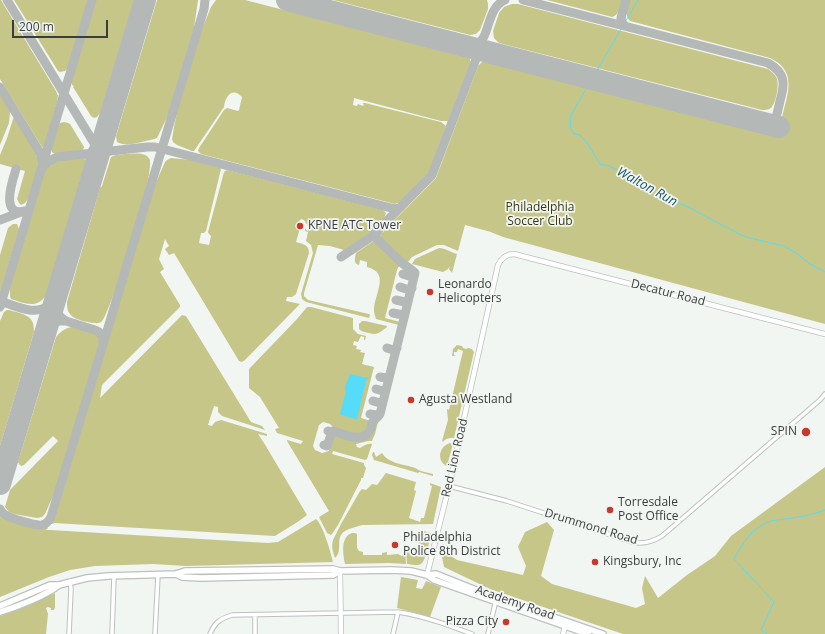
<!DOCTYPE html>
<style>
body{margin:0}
#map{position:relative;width:825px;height:634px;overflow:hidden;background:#f1f6f3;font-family:"Open Sans",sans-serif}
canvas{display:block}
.scale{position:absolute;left:12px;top:20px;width:96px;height:18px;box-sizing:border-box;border:2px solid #3b3d3c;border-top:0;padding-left:5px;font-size:12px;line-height:14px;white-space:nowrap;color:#3b3d3c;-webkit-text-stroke:3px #f1f6f3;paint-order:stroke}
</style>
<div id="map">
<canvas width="825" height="634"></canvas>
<div class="scale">200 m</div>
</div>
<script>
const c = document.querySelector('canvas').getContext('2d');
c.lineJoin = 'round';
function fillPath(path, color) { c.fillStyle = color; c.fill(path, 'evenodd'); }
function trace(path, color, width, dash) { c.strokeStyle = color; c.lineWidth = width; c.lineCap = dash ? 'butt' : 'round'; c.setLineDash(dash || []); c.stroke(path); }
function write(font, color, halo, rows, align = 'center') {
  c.font = font + ' "Open Sans",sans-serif'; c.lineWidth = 3.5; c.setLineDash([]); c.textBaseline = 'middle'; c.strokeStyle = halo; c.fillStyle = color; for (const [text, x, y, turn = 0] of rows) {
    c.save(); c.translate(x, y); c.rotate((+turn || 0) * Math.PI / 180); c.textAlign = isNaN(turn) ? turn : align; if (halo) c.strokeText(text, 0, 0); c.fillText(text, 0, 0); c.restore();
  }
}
fillPath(new Path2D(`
 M0,0H1L56,91L58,96L57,102L44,147L43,148L42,147L0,79Z
 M14,0H88L68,68L65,71L60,72L58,71Z
 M96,0H134L100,113L97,117L94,118L91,116L73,87L74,86L72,85V79Z
 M157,0H198L194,28L168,115L159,134L157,138L154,139C144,141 126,148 117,142L116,136Z
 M216,0H245L470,58V63L448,121H441L354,98L353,105L357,106L358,104L363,106L364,104L362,103H365L441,122L446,126L429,172L400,202L395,204L201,154L198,151L199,148L224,110L227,108L238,111L239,110L242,97C232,86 225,97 224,107L194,151H192L177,145L173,142L172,139L174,127L177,113L201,32L211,7Z
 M333,0H487L488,4V9L480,30L476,34L470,35Z
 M547,0H622C620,6 620,15 612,17Z
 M630,0H825V324L503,237L493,233L491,232L465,225L458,251L444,245H437L412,257L407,263L403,261L381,240L380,237L381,234L436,178L478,66L482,62H488L777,137C779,127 782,118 784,109C790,88 794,69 770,58L630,21C624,15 628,7 630,0Z
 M512,4H518L768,69C772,72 775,74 777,79C779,86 776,103 771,108C768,110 765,110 762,110L499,43L494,38L493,31L499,13L504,7Z
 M0,93L11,111L10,112L9,123L0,145Z
 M14,116C22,130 39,150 38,166C37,173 34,180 32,187C30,194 29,202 21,205L19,203L17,199L25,171L0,164V155L7,138Z
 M64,122L68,123L70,124L84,147L83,150L57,154H55L52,152L51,148L58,126L60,123Z
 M125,154C134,154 146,151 150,160C151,178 141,204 136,222C126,255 118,288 104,318C102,321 102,322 99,323C94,324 75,320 72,316C67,312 67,307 67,302L100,188L102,186L111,157L116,155Z
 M82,158L85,159L86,160L45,297C35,309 24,303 11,299L10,296V286L45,171L48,168L47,167C56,159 70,159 82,158Z
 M171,158L190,160L220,168L221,169L206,231L204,233H201L199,243L209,245L211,236L209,234L208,232L224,172L227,170L383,210L386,213C383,226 355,243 344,250L330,246L318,245L304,293V296L308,300L369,314L370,315L369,318L306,302L302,299L301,294L313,253L311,245L306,241L308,232L305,231V228L307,231L310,229L304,220L301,219C298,222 298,225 300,228L296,242C302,244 309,244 309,253L296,294L292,297H287L286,301L300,304L245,360L242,362L239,361L174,253L169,255L165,249L169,246L165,239L159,259L164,269L160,272L180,305V307L102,385L100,398L181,316L182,315L186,316L251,422L262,426L265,430L222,416L218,412V407L214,406L208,425L212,426L215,422L221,420L267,434V436L258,434L264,443L307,515L299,521L275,536L54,523L53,524L52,523L55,518L154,187L165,162L167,160Z
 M13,224H17L19,229L1,289L0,291V255L8,228Z
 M375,240L400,264L397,270L385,318L400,322V324L399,325L376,319C375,316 374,313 374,310C374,294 391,273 367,267V262L360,260L359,265C353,264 355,257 356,253Z
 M439,248C445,248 450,252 457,254L452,273L449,269L450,266L448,269L443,272L412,264L415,259Z
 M307,307H311L353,318V329L358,334L366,336L365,340H364V337L361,336L358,342L354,341L353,345L357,346L356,349L361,350L360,352L365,353L362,364L374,367L361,418L371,421L368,431L361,436H356L336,430L330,424L323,422L319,425L313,446L315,450L322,453L329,451L335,433C345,437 362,445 371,434C373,430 374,426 375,422H378L375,434L372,441H368L356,444L357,447L360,448C364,446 367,443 372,444L367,459L365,460L333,451L332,454L364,463V465L366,468L363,478H361V480L338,525L332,534L331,535L327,533L319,517L329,511L287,441V440L301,444L303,441L277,433L275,429L279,428L260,397L249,388V369L297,319Z
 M7,310C11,310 15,312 20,313C31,317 34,320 34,332L0,446V321L4,312Z
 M362,321H365L387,326V327C380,332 377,336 369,333C365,332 362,332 359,329V324Z
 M72,327L96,334L99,337L100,340L56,489L45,514L42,517L37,518L14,514L9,512L5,507L10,490L58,441L53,436L24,465L21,466L19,464L18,462L56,337C60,332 65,328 72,327Z
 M457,345L462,346L463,348L466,349L468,348L472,349L474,352L454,438C449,438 446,438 443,442L442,441L448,420L447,410V409L449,410L463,351L458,349L457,352H454V355L456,356H452L453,349Z
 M450,443L453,444L447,466C436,461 439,446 450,443Z
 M373,452H374L376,457L382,453C389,464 404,464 415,468C417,469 418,470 421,471C424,472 429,473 433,474V476L419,472L418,473L374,460L372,455Z
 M825,467V634H623L490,589L444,567L442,557L448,554L457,560L523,575L526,566L518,547L525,532L547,522L554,530L541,576L552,584L636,608L645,604L642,588L645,576L658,598L687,575L715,556L731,536Z
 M386,473L416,482L414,490L416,491L409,518L420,522L421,518H424L432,486L430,485V483L441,487L433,524L362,525C356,527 350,528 345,531C334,538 344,550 335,558C333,552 331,547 333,540L341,524L360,491L362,489L366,490L372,484L377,485Z
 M0,517L37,528L41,529L47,527L48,528L46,530H50L268,543L278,542L316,519C323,525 331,553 333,562L186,566L153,564L95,566L70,570L49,577L0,597Z
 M424,531L431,533L426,557L418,554L415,551C420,547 418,540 418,534L420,532Z
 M352,533H355L357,534V548L359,551L363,552V555H382V553L387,552V555L398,554L402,556L404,553L403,548L405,547L406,564L389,563L345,564C343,554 340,537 352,533Z
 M408,551L412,552H415L418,555L425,557C422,568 416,565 407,564L406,552Z
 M401,577L418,580L416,588L422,589L426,581L441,587L430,617L397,608Z
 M55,593V607L54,610H51V608L48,607L46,608L48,614L46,634H0V616L16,610Z`), '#c5c688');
fillPath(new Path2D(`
 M350,374L363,377L364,378L366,377H369L366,381L357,419H356L341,415L340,414L344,398L346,393L345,387Z`), '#56dcf9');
trace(new Path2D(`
 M638,0L571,115L570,127L574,134L580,135L588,144L600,164L609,166L617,170L623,171L665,197L688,207L741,235L750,238L784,246L796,253L810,264L825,272
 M767,634L761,630L774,602L734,559C741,546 750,531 764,524C770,520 778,520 785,519C799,517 812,515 825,510`), '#56dcf9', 1);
trace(new Path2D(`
 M7,0L100,153
 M523,0L768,63C786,73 785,84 780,101C778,110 776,118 774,126
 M625,26L622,23L621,18L626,0
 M462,45C466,45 471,46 475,45C491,40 485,9 505,0
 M0,87L39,151L41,155L42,163
 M92,151L100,144L106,132
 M85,154C94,156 94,164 94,172
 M16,169C12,182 0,217 25,211
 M40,172L47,162L57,157L147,147H155L391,208L397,209L401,207
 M0,220L21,212
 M378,231L376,234V238L402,263L413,271L415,273L405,314L403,315L393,313
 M341,257L371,237L432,175L476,59C480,54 484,53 491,53
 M403,274L409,276L411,275V273L409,268
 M400,287L409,290L412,288
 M396,300L405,302L408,301
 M0,301C16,306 37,318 51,303C54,299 56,294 58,289
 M55,302C55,311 58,317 66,321
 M0,307L92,0
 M46,333L51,325L59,321H66L95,330L99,332L103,337V343
 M387,348L393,350L397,348
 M380,377L386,378L389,376
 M376,389L383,391L386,389
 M373,401L380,403L383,401
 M370,414L377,415L380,414L405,314
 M328,431L331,432L333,431C343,434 361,443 369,432C371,430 371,426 372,423C374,419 378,418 380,414
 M324,445L327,446L332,432
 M0,465L7,458L12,443
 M0,509C1,511 2,513 4,514C9,518 36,526 42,525C47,524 49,521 51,517L204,9L205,0`), '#b4b8b6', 9);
trace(new Path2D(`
 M287,0L779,127
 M0,484L145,0`), '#b4b8b6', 22);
const minor = new Path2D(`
 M449,486L507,501L632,542C643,545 652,542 662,536L820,400L825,394
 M255,615V634
 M69,634L71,589L70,581
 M112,634L114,576
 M155,634L158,575
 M210,634C215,622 220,619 232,615L398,612C424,616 448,625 472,634
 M393,634L398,612
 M488,634L496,600`);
const tertiary = new Path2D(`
 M340,571L341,634
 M427,575L449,486L498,265C501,259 506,254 514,254L825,334
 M563,634L566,623`);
const secondary = new Path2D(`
 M176,574L182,577L200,578L333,575L340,571
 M427,575L434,580L588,634
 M0,606L50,585H59L87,578L108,576L176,574L185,571L333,569L340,571L391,570L411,571L427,575L436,574L481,592L603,634
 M0,612C17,607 45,596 59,585`);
trace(minor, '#bcc1be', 5.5);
trace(tertiary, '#bcc1be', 6);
trace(secondary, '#bcc1be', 8);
trace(minor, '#fff', 3.5);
trace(tertiary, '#fff', 4.5);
trace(secondary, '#fff', 5.5);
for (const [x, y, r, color] of [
 [300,226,4,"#c6392b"],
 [430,292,4,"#c6392b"],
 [411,400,4,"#c6392b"],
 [806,432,5,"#c6392b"],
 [610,510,4,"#c6392b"],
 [395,545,4,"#c6392b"],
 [595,562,4,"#c6392b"],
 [506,622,4,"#c6392b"]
]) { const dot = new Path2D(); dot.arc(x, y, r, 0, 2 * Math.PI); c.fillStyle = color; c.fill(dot); trace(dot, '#f1f6f3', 1.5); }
write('12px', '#38370d', '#f1f6f3', [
 ["Philadelphia",540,208],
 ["Soccer Club",540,222]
]);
write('12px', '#3b3d3c', '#f1f6f3', [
 ["KPNE ATC Tower",308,226],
 ["Leonardo",438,285],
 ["Helicopters",438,299],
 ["Agusta Westland",419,400],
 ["SPIN",797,432,"right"],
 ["Torresdale",618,503],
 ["Post Office",618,517],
 ["Philadelphia",403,538],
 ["Police 8th District",403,552],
 ["Kingsbury, Inc",603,562],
 ["Pizza City",498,622,"right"]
], 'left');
write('12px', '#3b3d3c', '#f1f6f3', [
 ["Decatur Road",668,293,14],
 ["Red Lion Road",455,458,-77],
 ["Drummond Road",591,527,17],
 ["Academy Road",515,603,19]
]);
write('italic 13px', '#1d5562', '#f1f6f3', [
 ["Walton Run",647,187,29]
]);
</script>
